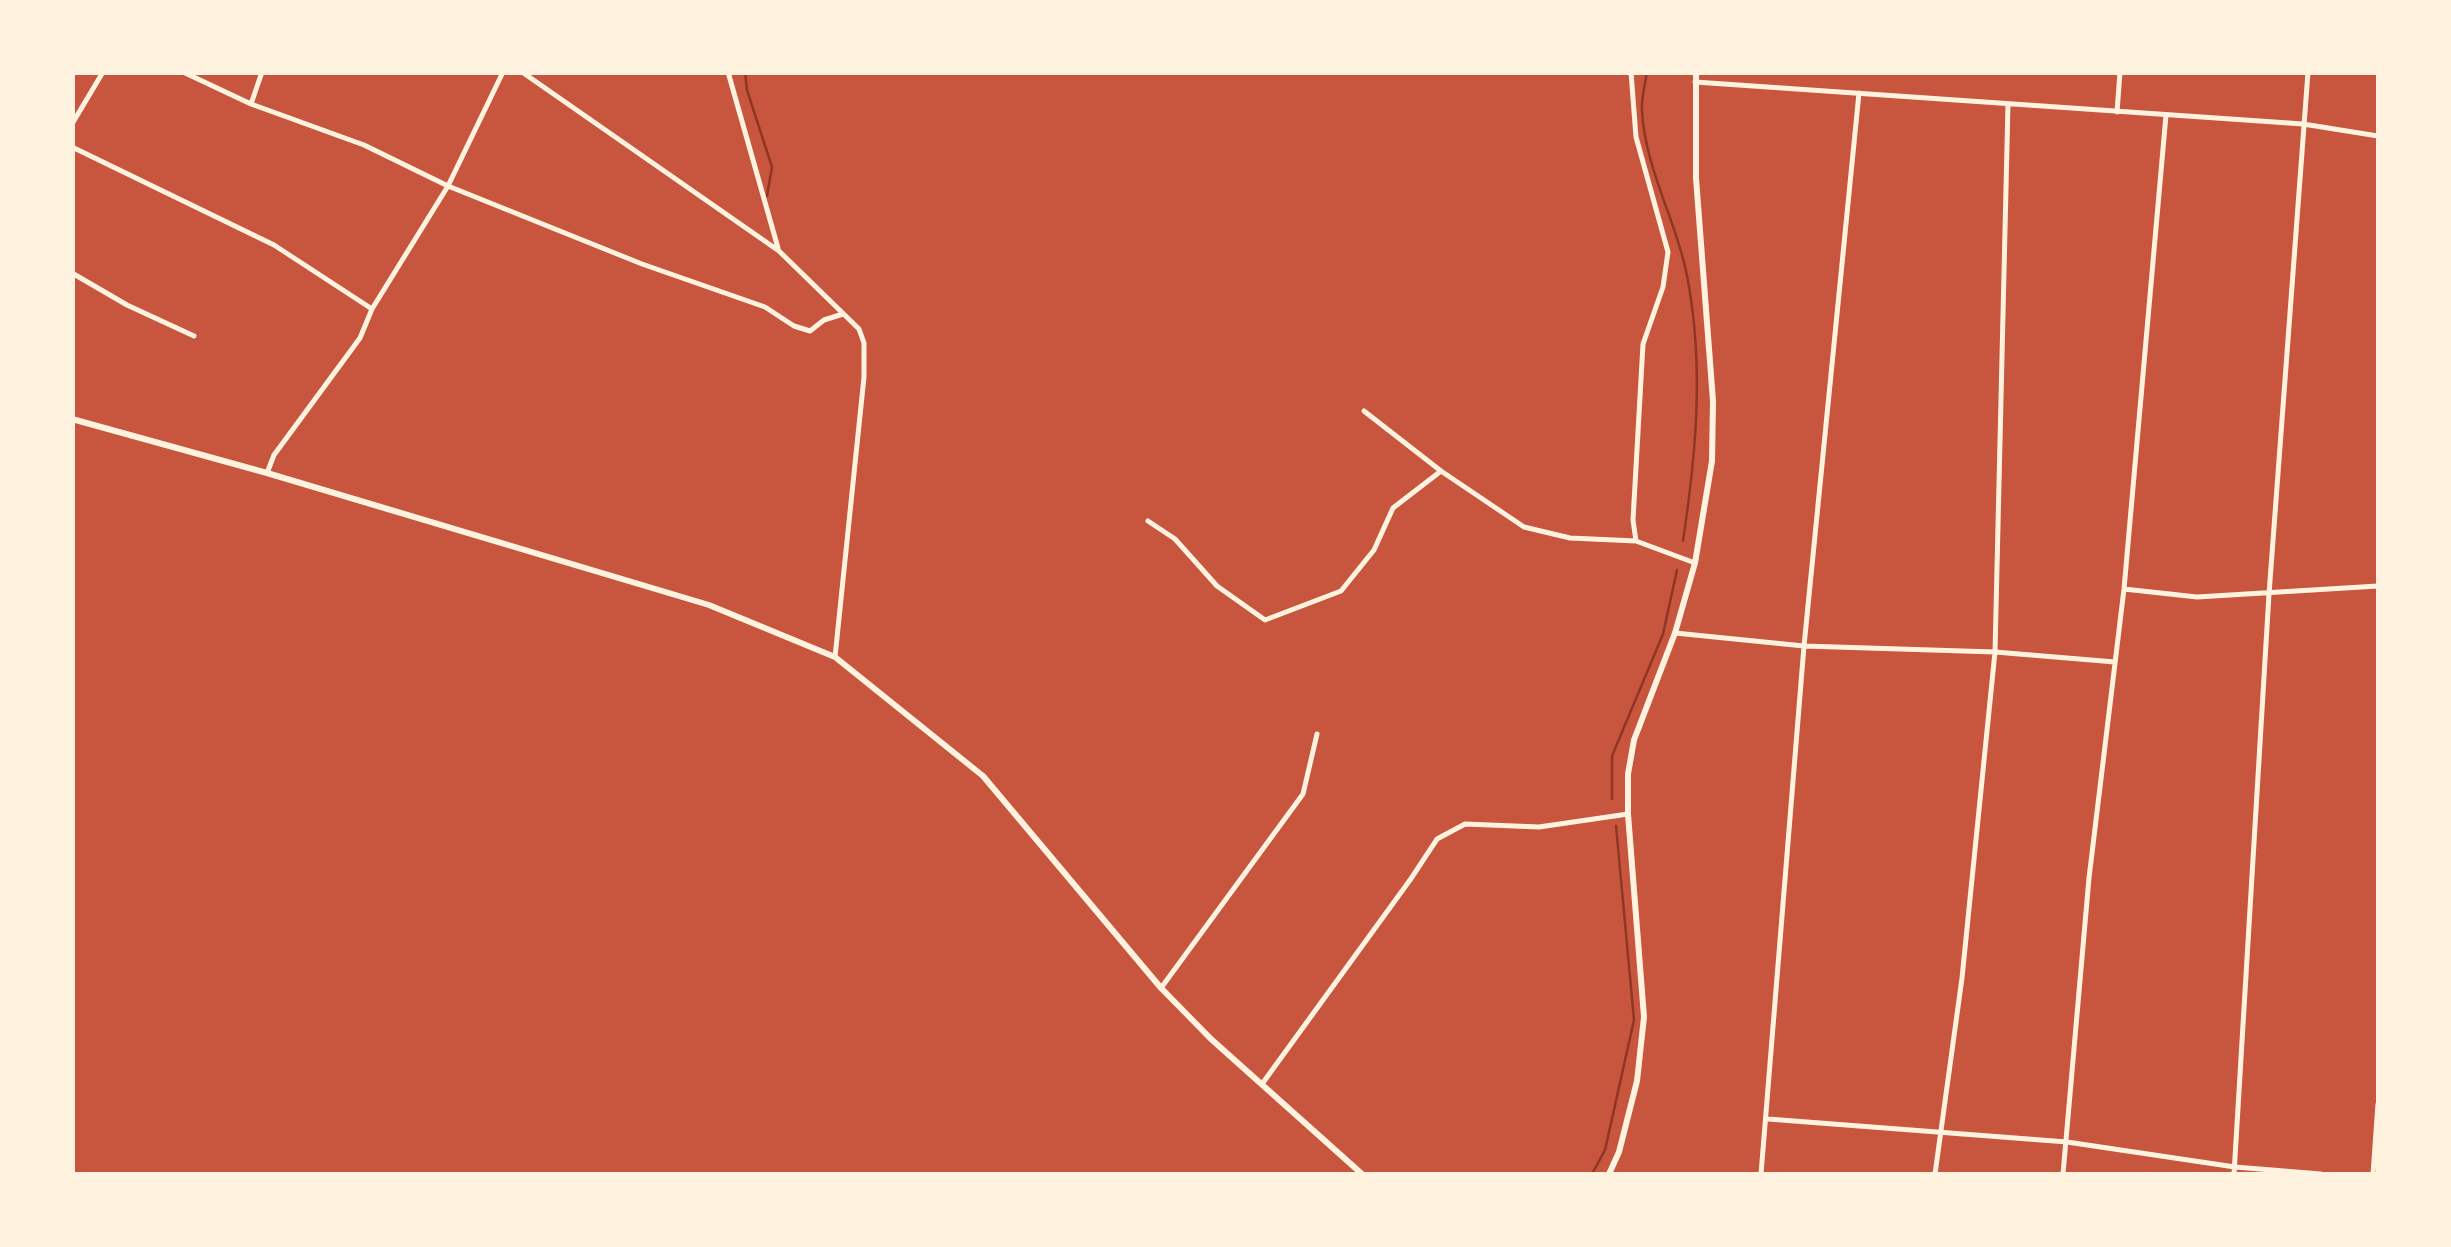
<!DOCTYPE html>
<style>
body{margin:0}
#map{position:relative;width:2451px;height:1247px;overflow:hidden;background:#c8553d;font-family:Arial,sans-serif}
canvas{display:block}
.frame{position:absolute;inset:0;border:75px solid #fff3e0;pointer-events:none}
</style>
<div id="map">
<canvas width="2451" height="1247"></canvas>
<div class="frame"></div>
</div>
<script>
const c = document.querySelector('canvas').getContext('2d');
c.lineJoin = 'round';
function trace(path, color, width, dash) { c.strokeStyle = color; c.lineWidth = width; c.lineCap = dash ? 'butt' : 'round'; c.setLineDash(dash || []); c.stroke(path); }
trace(new Path2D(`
 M745,72L747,90L772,167L767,196
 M1647,72C1645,85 1641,98 1642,111C1645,169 1678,224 1688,281C1704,368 1696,454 1683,541
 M1612,799V756L1663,634L1677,570
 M1592,1174L1605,1150L1634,1020L1616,826`), '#8f3625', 2.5);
trace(new Path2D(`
 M183,72L251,104L364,145L448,186L642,264L765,307L794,326L810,331L824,320L843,314
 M522,72L779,251L859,329L864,343V377L835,657
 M728,72L778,248
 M1631,72L1636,137L1668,252L1663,287L1643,344L1633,520L1636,541
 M1695,82L2303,124L2378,136
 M251,104L262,72
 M2117,112L2120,72
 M72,124L103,72
 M72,147L274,245L372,309
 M72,273L127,305L194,336
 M1364,411L1441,471L1524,527L1570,538L1636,541L1695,563
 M267,473L274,455L360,338L372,309L448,186L503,72
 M1148,521L1175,539L1217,586L1265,620L1341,591L1374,550L1393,508L1441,471
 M2124,589L2197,597L2378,586
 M1675,633L1804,646L1995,652L2115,662
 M1161,988L1303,794L1317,734
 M1262,1084L1410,880L1437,839L1465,824L1539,827L1628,814
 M1768,1119L2067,1142L2235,1167L2321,1174
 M1761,1174L1804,646L1859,93
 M1935,1174L1962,978L1995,652L2008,104
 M2063,1174L2089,878L2124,589L2166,115
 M2234,1174L2269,594L2308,72
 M2373,1174L2378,1104`), '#fff3e0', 5);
trace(new Path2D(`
 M1609,1174L1619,1152L1637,1081L1644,1017L1628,814V774L1634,740L1675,633L1695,563L1712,461L1713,401L1696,178V72`), '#fff3e0', 6);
trace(new Path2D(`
 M72,419L267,473L709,605L835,657L983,776L1161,988L1211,1039L1362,1174`), '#fff3e0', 6);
</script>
